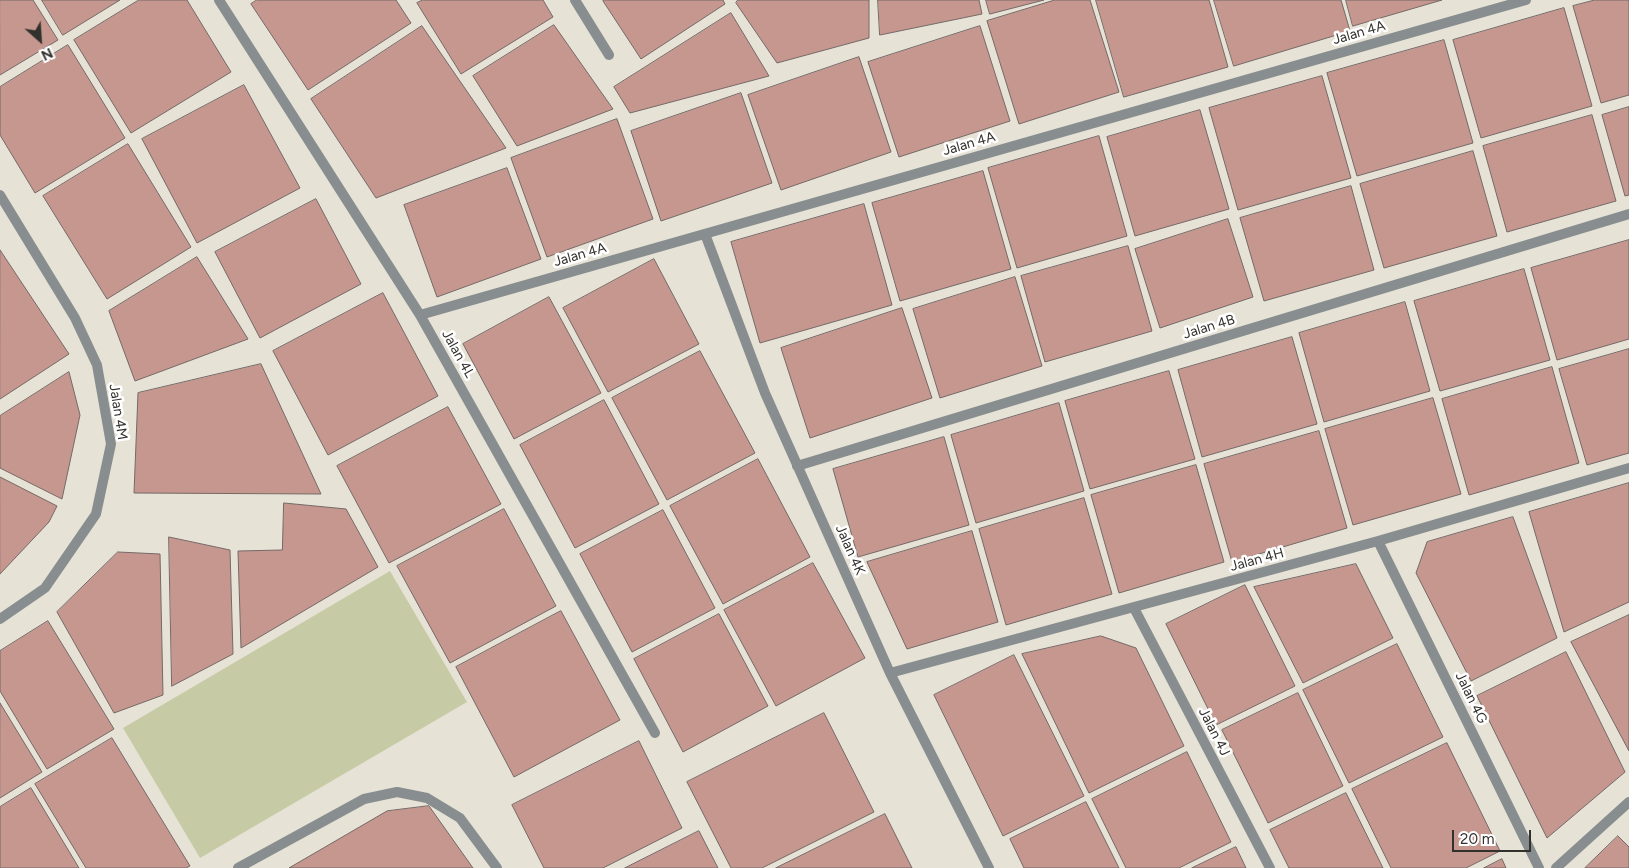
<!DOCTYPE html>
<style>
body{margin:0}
#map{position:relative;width:1629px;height:868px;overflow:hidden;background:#e6e2d6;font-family:Figtree,sans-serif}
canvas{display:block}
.north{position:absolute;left:15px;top:15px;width:50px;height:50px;-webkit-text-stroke:4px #fff;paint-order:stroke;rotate:154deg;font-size:14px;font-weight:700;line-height:20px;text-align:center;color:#33312d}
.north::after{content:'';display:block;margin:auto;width:18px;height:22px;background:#33312d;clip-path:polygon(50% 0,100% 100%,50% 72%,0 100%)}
.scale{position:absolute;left:1452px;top:830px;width:79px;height:22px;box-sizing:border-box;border:2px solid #33312d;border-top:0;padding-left:6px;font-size:15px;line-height:18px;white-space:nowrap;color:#33312d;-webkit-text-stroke:4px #fff;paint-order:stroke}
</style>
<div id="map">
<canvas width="1629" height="868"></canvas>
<div class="north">N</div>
<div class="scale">20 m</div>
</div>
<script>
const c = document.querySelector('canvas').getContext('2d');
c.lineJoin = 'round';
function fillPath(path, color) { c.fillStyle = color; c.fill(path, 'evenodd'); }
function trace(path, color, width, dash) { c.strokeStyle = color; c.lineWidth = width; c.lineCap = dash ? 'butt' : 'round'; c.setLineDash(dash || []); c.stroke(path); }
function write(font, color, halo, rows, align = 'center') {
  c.font = font + ' Figtree,sans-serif'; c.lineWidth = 5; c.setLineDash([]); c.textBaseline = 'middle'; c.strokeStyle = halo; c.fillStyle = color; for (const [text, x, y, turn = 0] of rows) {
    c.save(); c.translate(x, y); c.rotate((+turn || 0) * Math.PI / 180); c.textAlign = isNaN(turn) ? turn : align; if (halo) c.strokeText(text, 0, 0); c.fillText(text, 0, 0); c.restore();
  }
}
fillPath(new Path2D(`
 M390,571L467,702L200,858L123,728Z`), '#c7cba5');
const building = new Path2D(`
 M0,0H33L58,40L0,75Z
 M42,0H120L63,35Z
 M139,0H187L231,72L131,133L74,40Z
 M257,0H396L411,23L308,90L251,4Z
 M423,0H543L553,17L461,74L417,3Z
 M605,0H723L725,4L641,59L603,1Z
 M738,0H869V38L777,63L736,3Z
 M878,0H979L982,14L880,35Z
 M986,0H1044L990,14Z
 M1055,0H1090L1119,92L1019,124L987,21Z
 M1096,0H1209L1228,67L1124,97Z
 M1214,0H1341L1350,31L1234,66Z
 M1346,0H1442L1353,26Z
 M1595,0H1629V95L1601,103L1573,6Z
 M1564,8L1592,106L1481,138L1453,40Z
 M731,13L769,76L630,113L614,87Z
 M554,25L613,109L517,146L473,76Z
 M422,26L506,148L376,198L311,99Z
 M980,26L1010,121L899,157L868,62Z
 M1444,40L1473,143L1357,176L1327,73Z
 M68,45L125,138L35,193L0,135V87Z
 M859,57L891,152L781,190L748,95Z
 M1322,76L1351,178L1238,210L1209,108Z
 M244,85L300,188L197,243L142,139Z
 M741,93L772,183L661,221L631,131Z
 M1629,107V195L1625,196L1602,115Z
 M1200,110L1229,209L1135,236L1107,137Z
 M1592,115L1616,201L1507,232L1483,146Z
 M617,119L653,219L547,257L511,158Z
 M1099,136L1127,236L1017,268L988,168Z
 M128,144L191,247L107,299L43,196Z
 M1473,151L1497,236L1384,268L1360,184Z
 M507,168L541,259L437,297L404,205Z
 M983,171L1011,269L900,301L872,203Z
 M1351,186L1374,270L1264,301L1240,218Z
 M316,199L361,284L260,338L215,252Z
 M864,204L892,305L760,343L731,242Z
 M1228,219L1253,297L1160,328L1135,249Z
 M1629,240V339L1557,360L1531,268Z
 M1128,246L1152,331L1045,362L1021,276Z
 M0,250L69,354L0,399Z
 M197,257L248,339L135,381L109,311Z
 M654,259L699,344L608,392L563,308Z
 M1524,269L1550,360L1440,391L1414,301Z
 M1015,277L1042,366L940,398L913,309Z
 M383,293L438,396L328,455L273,351Z
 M549,297L601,393L514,439L463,344Z
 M1405,302L1430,391L1324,422L1299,333Z
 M902,308L932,398L810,438L781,348Z
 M1292,337L1317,424L1202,457L1178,370Z
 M1629,349V453L1587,465L1559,369Z
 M700,351L755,453L667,500L612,398Z
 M261,364L321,494L134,493L138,393Z
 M1552,367L1579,463L1469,495L1442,399Z
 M1169,371L1195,459L1090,489L1065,401Z
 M69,372L80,415L62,499L0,468V416Z
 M1433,398L1461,494L1353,525L1325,429Z
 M604,400L659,504L575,548L520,445Z
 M1059,403L1084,491L976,523L951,435Z
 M448,407L501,504L389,563L337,466Z
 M1319,431L1347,528L1232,562L1204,464Z
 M944,437L969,525L858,557L833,469Z
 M758,459L810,557L723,604L670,506Z
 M1196,465L1224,562L1119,593L1091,495Z
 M0,477L57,506L49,522L0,574Z
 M1629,483V602L1564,632L1529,512Z
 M1084,498L1112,594L1006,625L979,529Z
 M284,503L346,509L378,567L241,648L238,551L282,550Z
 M504,509L556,606L450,663L397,566Z
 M663,510L715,608L632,652L580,554Z
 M1513,517L1557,638L1471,681L1416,573L1427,542Z
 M972,531L998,622L907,649L867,562Z
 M169,537L230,550L233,654L172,686Z
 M118,552L160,554L163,695L114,713L57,612Z
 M813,563L865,658L776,706L724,610Z
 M1356,564L1393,638L1303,683L1254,587Z
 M1245,585L1295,686L1216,725L1166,624Z
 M561,611L620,720L514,777L456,667Z
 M719,614L768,706L683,752L634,659Z
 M1629,615V751L1571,642Z
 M48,621L114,729L47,769L0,691V651Z
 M1101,636L1136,648L1184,746L1089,793L1022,654Z
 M1397,644L1443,737L1349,783L1303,690Z
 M1566,652L1625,772L1547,838L1477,696Z
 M1014,655L1084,796L1003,836L934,695Z
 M1298,693L1343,786L1268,823L1222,730Z
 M0,703L42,772L0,798Z
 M824,713L874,812L762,868H731L687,782Z
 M112,738L190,866L186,868H86L35,784Z
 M639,741L682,828L603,868H544L512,805Z
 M1447,743L1500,851L1466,868H1391L1352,789Z
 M1187,752L1231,842L1179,868H1126L1092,799Z
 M31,788L79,868H0V807Z
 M1346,793L1383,868H1289L1270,830Z
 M1086,802L1119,868H1024L1010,839Z
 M429,806L473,868H289L387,811Z
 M885,814L912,868H776Z
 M699,831L718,868H625Z
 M1618,836L1629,847V868H1585Z
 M1236,847L1246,868H1192Z
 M1502,859L1506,868H1484Z`);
fillPath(building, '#c5978f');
trace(building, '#756967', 1);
trace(new Path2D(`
 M219,0L420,315L655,733
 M575,0L609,55
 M0,195L75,318L97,365L111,444L96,514L45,588L0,619
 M705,234L765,393L890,673L989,868
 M420,315L1526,0
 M797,466L1629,214
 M1378,541L1539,868
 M1134,608L1270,868
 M890,673L1378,541L1629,468
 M238,868L364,799L397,792L427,798L460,818L497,868
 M1556,868L1629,802`), '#888e8f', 10);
write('14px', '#33312d', '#fff', [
 ["Jalan 4A",1359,33,-16],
 ["Jalan 4A",969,144,-16],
 ["Jalan 4A",580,255,-16],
 ["Jalan 4B",1209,327,-17],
 ["Jalan 4L",458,354,61],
 ["Jalan 4M",118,412,81],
 ["Jalan 4K",850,550,66],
 ["Jalan 4H",1257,560,-15],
 ["Jalan 4G",1471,698,64],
 ["Jalan 4J",1214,732,63]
]);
</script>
